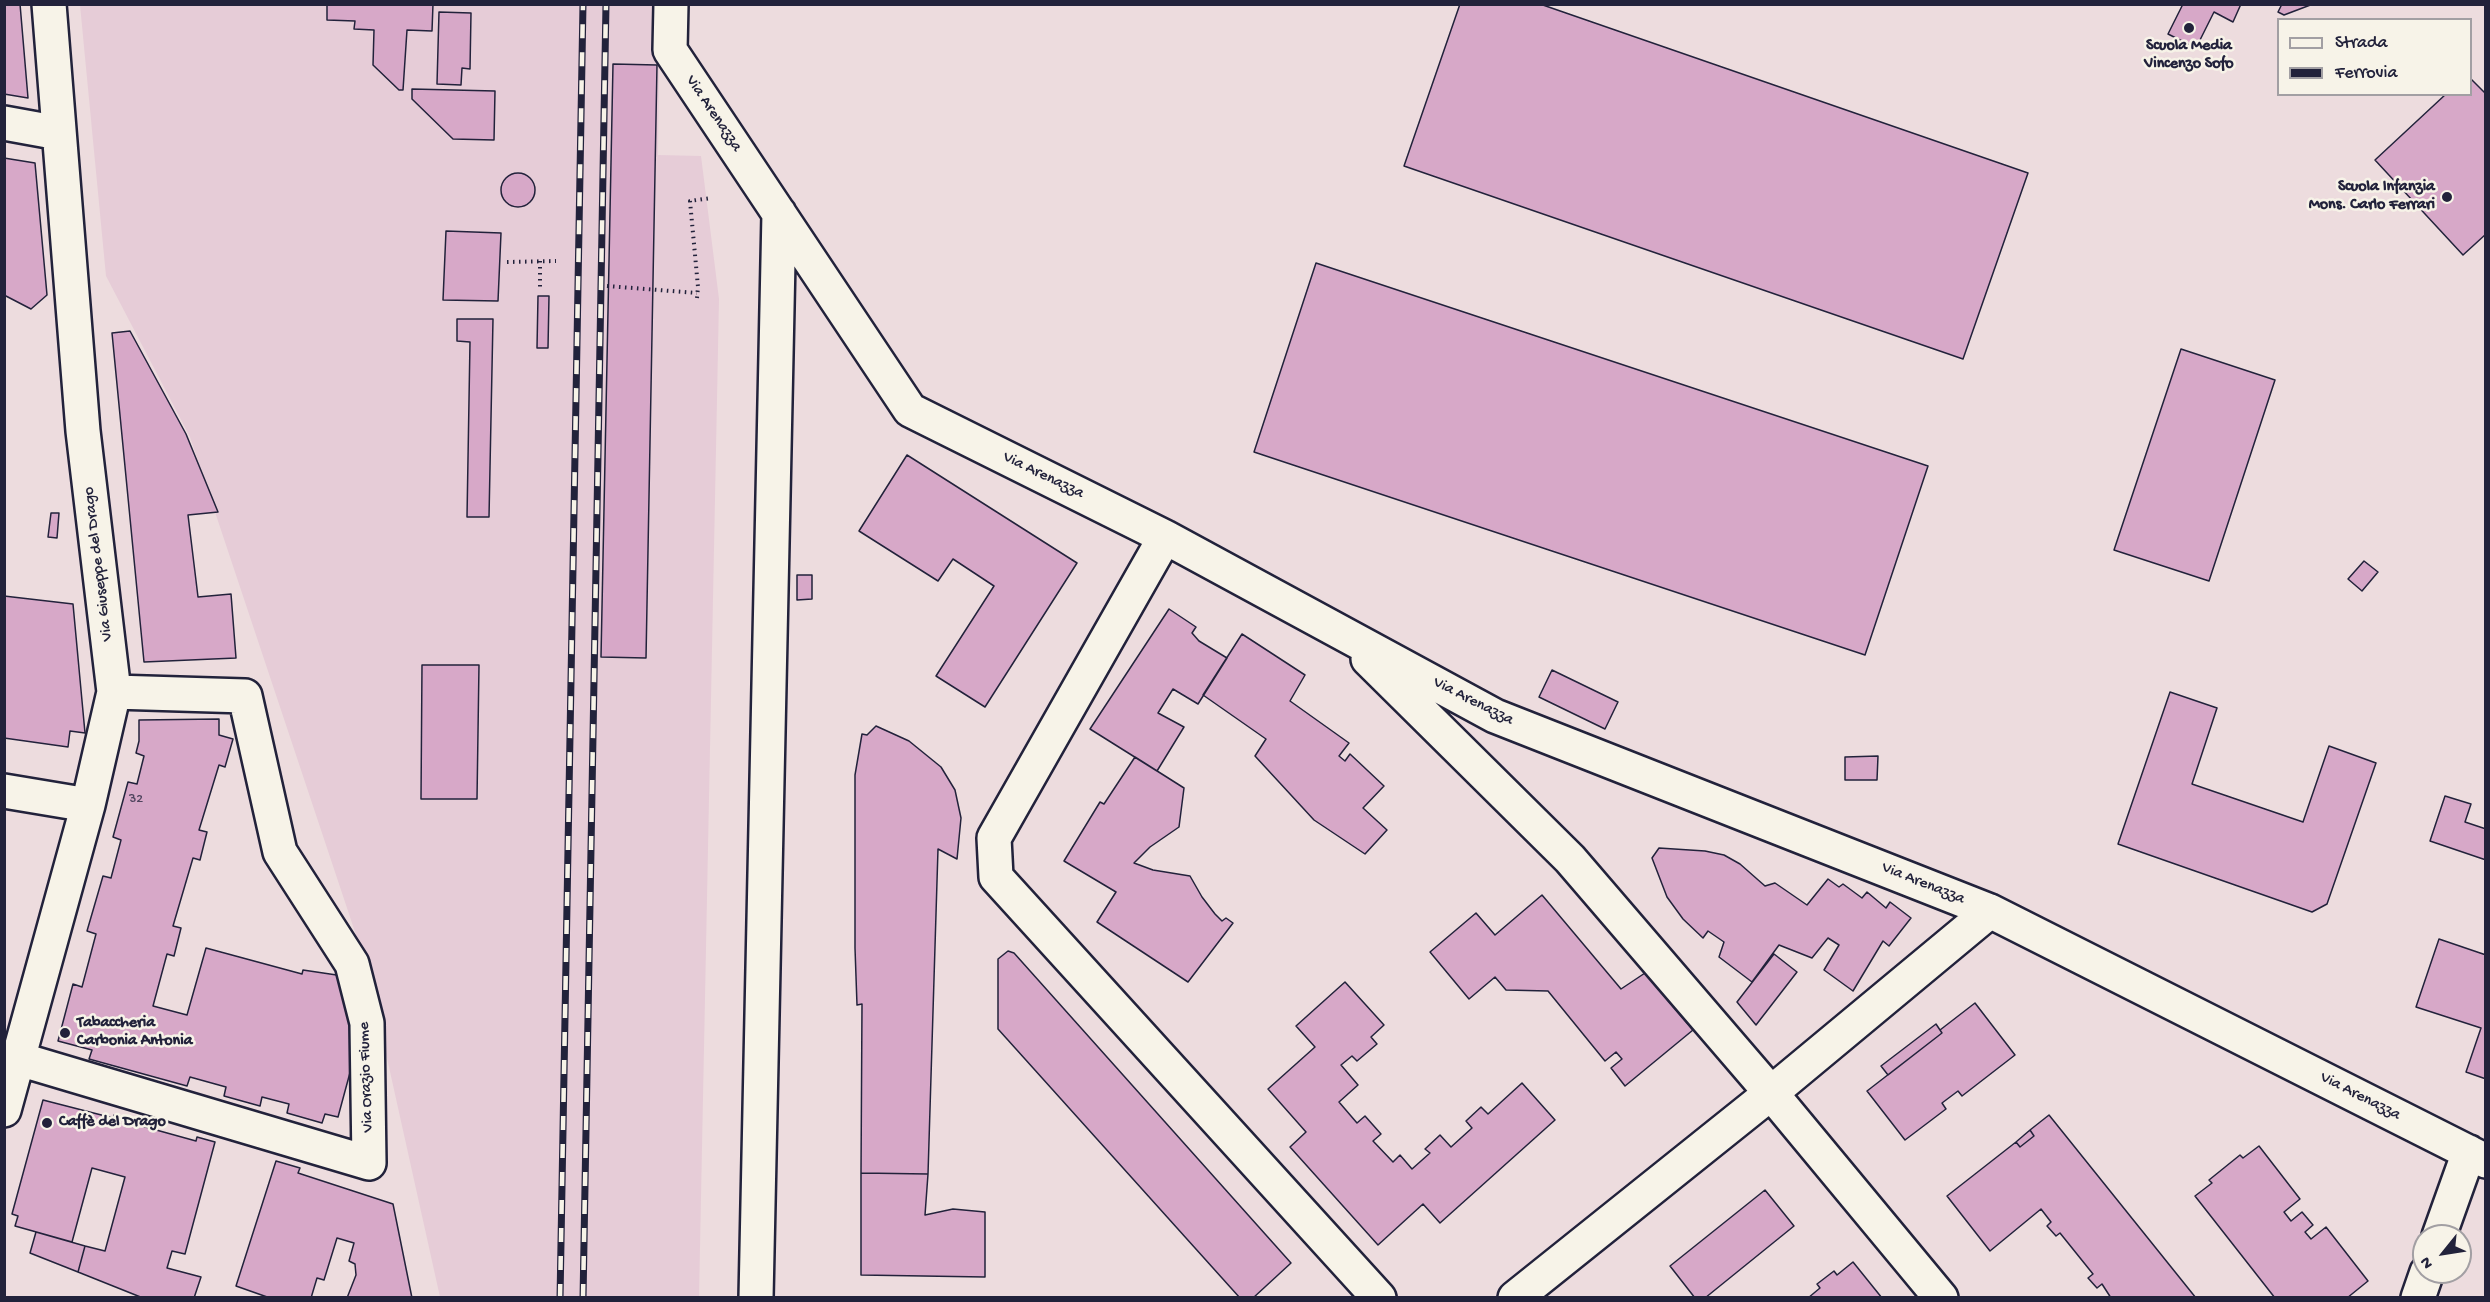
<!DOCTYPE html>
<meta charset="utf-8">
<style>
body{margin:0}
#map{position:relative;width:2490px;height:1302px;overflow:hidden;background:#eddcde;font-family:"Gochi Hand",sans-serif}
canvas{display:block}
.frame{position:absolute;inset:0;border:6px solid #22223b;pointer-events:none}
.legend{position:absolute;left:2277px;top:18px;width:195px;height:78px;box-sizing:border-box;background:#f7f3e8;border:2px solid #a29fa3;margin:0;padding:8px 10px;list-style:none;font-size:18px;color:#22223b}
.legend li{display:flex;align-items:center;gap:12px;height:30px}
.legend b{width:30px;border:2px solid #a29fa3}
.north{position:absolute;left:2412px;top:1224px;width:60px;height:60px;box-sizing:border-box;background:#f7f3e8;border:2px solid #a29fa3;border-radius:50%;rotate:240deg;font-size:16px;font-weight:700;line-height:24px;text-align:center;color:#22223b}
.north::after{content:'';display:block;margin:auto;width:21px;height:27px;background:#22223b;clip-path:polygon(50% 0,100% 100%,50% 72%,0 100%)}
</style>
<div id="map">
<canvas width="2490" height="1302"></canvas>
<div class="frame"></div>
<ul class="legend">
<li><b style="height:8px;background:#f7f3e8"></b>Strada</li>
<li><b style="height:8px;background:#22223b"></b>Ferrovia</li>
</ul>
<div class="north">N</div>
</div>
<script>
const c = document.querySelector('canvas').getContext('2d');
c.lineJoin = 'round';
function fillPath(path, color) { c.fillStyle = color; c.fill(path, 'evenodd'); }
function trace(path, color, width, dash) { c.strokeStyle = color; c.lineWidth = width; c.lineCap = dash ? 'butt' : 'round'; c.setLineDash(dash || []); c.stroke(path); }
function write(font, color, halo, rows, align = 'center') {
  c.font = font + ' "Gochi Hand",sans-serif'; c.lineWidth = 5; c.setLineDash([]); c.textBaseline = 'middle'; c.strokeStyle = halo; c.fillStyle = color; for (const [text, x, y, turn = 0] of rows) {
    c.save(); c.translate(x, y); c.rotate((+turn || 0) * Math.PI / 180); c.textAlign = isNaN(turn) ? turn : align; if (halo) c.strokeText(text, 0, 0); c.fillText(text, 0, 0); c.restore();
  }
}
fillPath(new Path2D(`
 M80,5H660L658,155L701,156L719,299L699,1297H440L367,968L190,437L106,276Z`), '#e6ccd7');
const building = new Path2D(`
 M4,4H20L28,98L4,94Z
 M327,4H433L432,31L407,30L403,90H399L373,65L374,30L354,29L355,21L327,20Z
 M1460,4H1540L2028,173L1963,359L1404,166Z
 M2183,4H2241L2233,22L2214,12L2196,48L2168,34Z
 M2282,4H2313L2284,15L2278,12Z
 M439,12L471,13L470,69L462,68L461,85L437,84Z
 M613,64L657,65L646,658L601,657Z
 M2470,78L2486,94V234L2463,255L2375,160L2446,94H2470Z
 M412,89L495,91L494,140L453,139L412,99Z
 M4,158L35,163L47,295L31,309L4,295Z
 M501 190a17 17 0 1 1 34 0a17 17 0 1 1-34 0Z
 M446,231L501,233L498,301L443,300Z
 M1316,263L1928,466L1865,655L1254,452Z
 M538,296H549L548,348H537Z
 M457,319H493L489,517H467L470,342L457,341Z
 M130,331L186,434L218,512L188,515L198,597L231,594L236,658L144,662L112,333Z
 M2181,349L2275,380L2209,581L2114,550Z
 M907,455L1077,563L985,707L936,676L994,586L953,559L938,581L859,531Z
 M51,513H59L57,538L48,537Z
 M2364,561L2378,572L2362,591L2348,579Z
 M797,575H812V599L797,600Z
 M4,596L73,604L85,733L70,731L68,747L4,738Z
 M1169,609L1196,627L1192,633L1199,641L1227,658L1198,704L1173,689L1158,713L1184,727L1157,771L1090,729Z
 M1242,634L1305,675L1290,701L1349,743L1339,756L1345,761L1350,754L1384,786L1363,808L1387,830L1365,854L1314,820L1255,756L1266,739L1203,695Z
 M422,665H479L477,799H421Z
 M1552,670L1618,702L1605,729L1539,697Z
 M2170,692L2217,708L2192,784L2303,822L2329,746L2376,763L2327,904L2312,912L2118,844Z
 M219,719V735L233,739L225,767L219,765L199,830L207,832L200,860L193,858L173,926L181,928L174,956L167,954L153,1006L187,1015L206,948L302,974L303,970L350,977L358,1043L338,1117L325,1114L322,1123L287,1113L289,1104L262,1097L260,1106L224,1096L226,1087L190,1077L187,1086L89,1059L92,1050L58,1041L73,984L82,987L96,934L87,931L103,876L111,878L121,840L113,837L128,782L137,784L144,756L136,753L139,741V720Z
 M876,726L909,741L941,767L955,790L961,818L957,859L938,849L928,1174L861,1173L862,1004L857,1005L855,948V775L862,734L867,735Z
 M1878,756L1877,780H1845V757Z
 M1135,757L1184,788L1179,827L1150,847L1134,863L1153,870L1190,876L1202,897L1215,914L1222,921L1226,918L1233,923L1188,982L1097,922L1116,892L1064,861L1100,802L1104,804Z
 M2445,796L2471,804L2465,822L2486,829V860L2430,841Z
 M1659,848L1705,851L1724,855L1740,864L1765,886L1775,883L1807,905L1828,879L1839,887L1843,884L1862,898L1867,892L1886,908L1890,902L1911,918L1889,946L1883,941L1853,991L1824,970L1839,945L1828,938L1812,958L1779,945L1752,982L1719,957L1724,942L1708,931L1703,938L1683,919L1667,897L1652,858Z
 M1542,895L1621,989L1645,973L1693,1030L1625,1086L1611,1068L1622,1059L1616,1052L1605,1061L1548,991L1506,990L1495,977L1469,999L1430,952L1476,913L1495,935Z
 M2439,939L2486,955V1079L2466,1072L2481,1028L2416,1007Z
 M1008,951L1014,953L1291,1263L1253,1298H1240L998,1029V959Z
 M1774,954L1797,972L1756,1025L1737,1002Z
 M1345,982L1384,1025L1371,1037L1377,1044L1357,1061L1352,1056L1341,1065L1358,1085L1339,1102L1357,1123L1365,1116L1381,1134L1373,1141L1393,1162L1400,1155L1412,1169L1430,1153L1425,1149L1440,1135L1451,1147L1472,1128L1466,1121L1481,1107L1488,1114L1522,1083L1555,1120L1440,1223L1423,1204L1378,1245L1290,1147L1306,1132L1268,1089L1315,1047L1296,1026Z
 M1975,1003L2015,1055L1962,1096L1958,1091L1942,1103L1946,1109L1905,1140L1867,1091L1942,1033L1940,1030Z
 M1936,1024L1942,1033L1888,1075L1881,1066Z
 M43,1100L113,1118L114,1115L132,1119L131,1123L196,1141L197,1137L215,1142L185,1254L172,1251L167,1268L201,1277L194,1298H143L78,1272L85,1246L105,1251L125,1177L92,1168L72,1242L15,1226L18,1216L12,1214Z
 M2049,1115L2196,1298H2111L2102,1284L2097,1288L2088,1278L2093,1274L2060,1233L2056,1236L2047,1226L2051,1222L2041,1209L1990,1251L1947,1196L2016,1142L2020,1147L2034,1136L2030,1130Z
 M2030,1130L2034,1136L2020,1147L2016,1142Z
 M2259,1146L2300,1199L2284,1212L2291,1221L2302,1212L2313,1225L2305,1232L2311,1239L2326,1227L2368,1281L2347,1298H2275L2195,1196L2212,1183L2209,1180L2240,1155L2243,1158Z
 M276,1161L300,1168L298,1173L393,1204L412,1298H347L356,1275L355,1264L349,1261L354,1243L337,1238L324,1280L317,1278L311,1298H270L236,1286Z
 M861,1173L928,1174L925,1215L953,1209L985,1212V1277L861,1275Z
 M1765,1190L1794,1226L1705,1298H1695L1670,1266Z
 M36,1232L85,1246L78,1272L30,1253Z
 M1853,1262L1882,1298H1808L1820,1288L1817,1284L1834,1271L1837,1275Z`);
fillPath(building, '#d7a8c8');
trace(building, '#22223b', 1.5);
const minor = new Path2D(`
 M671,4L670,50L910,410L1165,537L1495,716L1990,911L2486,1161
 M4,123L59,133
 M1165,537L994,838L996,877L1379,1298
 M1368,659L1570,859L1771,1093L1941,1298
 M4,791L88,805
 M4,1058L19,1059L369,1163L367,1023L352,964L280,852L245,696L114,692
 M4,1110L88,805L114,692L83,431L49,4
 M2439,1236L2469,1152
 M756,1298L779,213
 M1515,1298L1771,1093L1990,911
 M2418,1298L2427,1272`);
trace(minor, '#22223b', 38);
trace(new Path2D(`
 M540,261V288
 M507,262L556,261
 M607,286L697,293
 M697,298L698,287L690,201L711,198`), '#22223b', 4, [1.5, 4.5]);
trace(minor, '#f7f3e8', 33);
const rail = new Path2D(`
 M560,1298L583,4
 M583,1298L606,4`);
trace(rail, '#22223b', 7);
trace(rail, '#f7f3e8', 4.5, [14]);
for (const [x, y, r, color] of [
 [2189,28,6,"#22223b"],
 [2447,197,6,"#22223b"],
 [65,1033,6,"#22223b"],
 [47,1123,6,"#22223b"]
]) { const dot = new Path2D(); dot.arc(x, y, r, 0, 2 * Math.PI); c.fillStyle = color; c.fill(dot); trace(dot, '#f7f3e8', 2); }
write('14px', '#4f445e', null, [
 ["32",136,800]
]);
write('bold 16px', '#22223b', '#f7f3e8', [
 ["Scuola Media",2189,47,"center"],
 ["Vincenzo Sofo",2189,65,"center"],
 ["Scuola Infanzia",2435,188,"right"],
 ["Mons. Carlo Ferrari",2435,206,"right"],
 ["Tabaccheria",77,1024],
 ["Carbonia Antonia",77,1042],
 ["Caffè del Drago",59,1123]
], 'left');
write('16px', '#22223b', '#f7f3e8', [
 ["Via Arenazza",713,114,56],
 ["Via Arenazza",1043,476,26],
 ["Via Giuseppe del Drago",99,564,-97],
 ["Via Arenazza",1473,702,27],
 ["Via Arenazza",1923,884,22],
 ["Via Orazio Fiume",367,1077,-92],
 ["Via Arenazza",2360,1097,27]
]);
</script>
